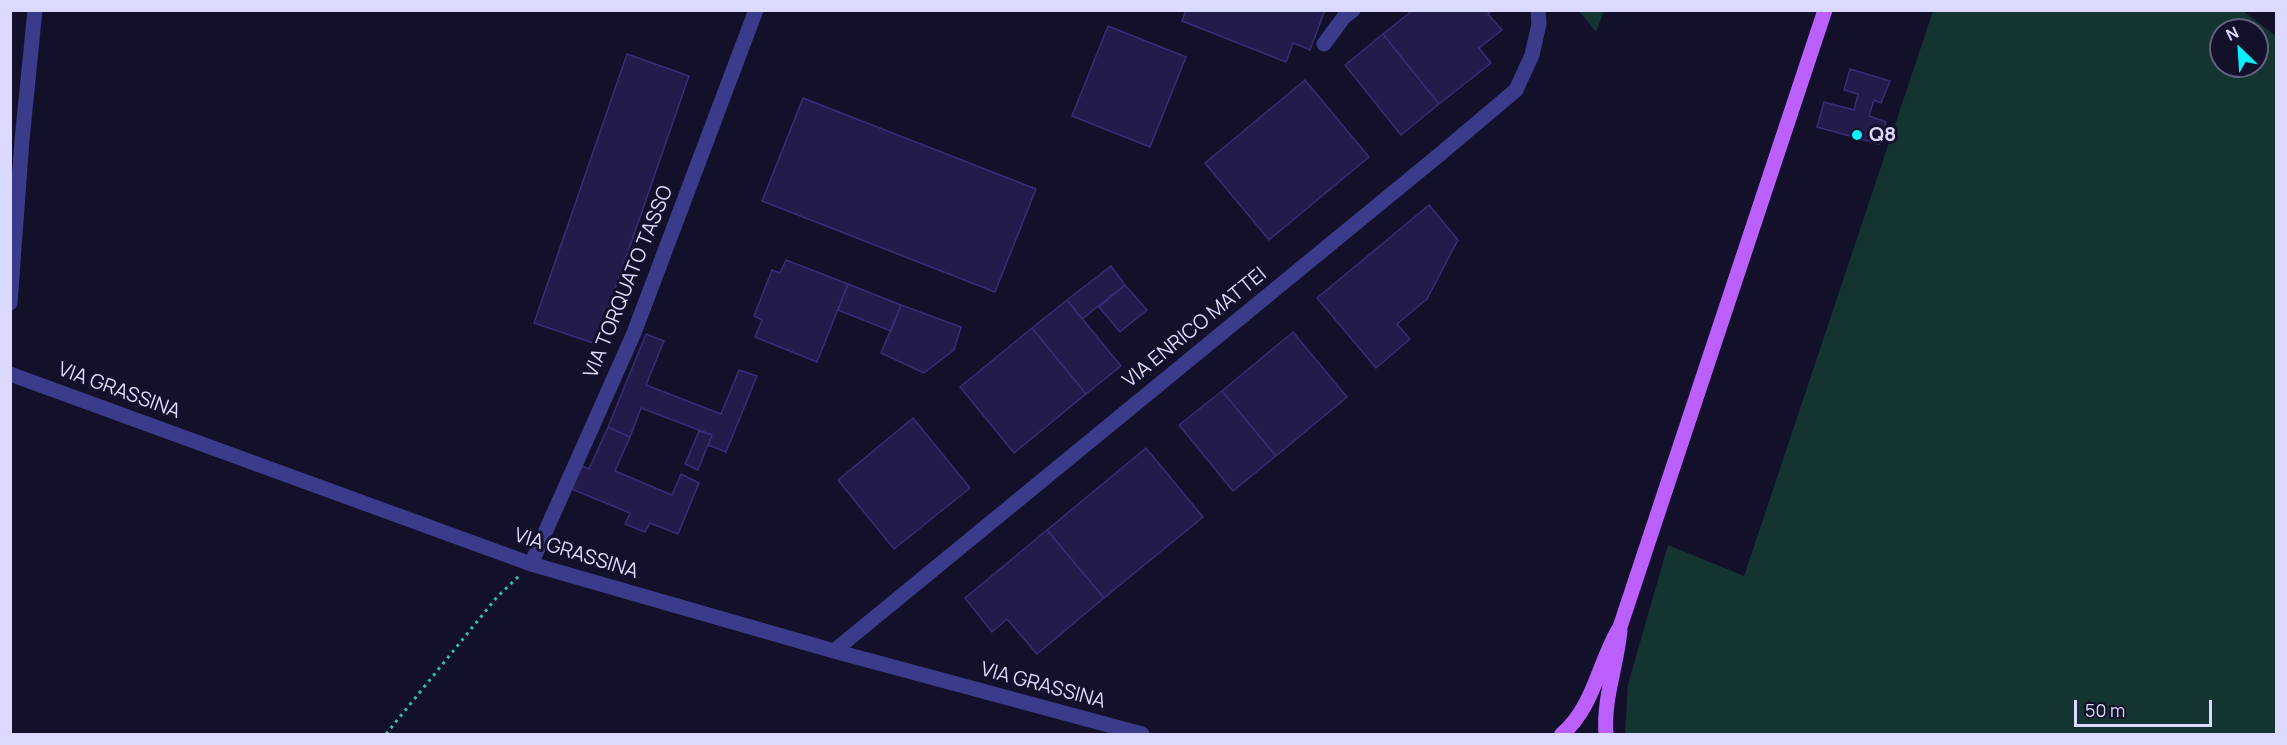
<!DOCTYPE html>
<style>
body{margin:0}
#map{position:relative;width:2287px;height:745px;overflow:hidden;background:#13102a;font-family:Manrope,sans-serif}
canvas{display:block}
.frame{position:absolute;inset:0;border:12px solid #dbd9ff;pointer-events:none}
.north{position:absolute;left:2209px;top:18px;width:60px;height:60px;box-sizing:border-box;background:#13102a;border:2px solid #63607f;border-radius:50%;rotate:335deg;font-size:16px;font-weight:700;line-height:24px;text-align:center;color:#dbd9ff}
.north::after{content:'';display:block;margin:auto;width:21px;height:27px;background:#05f3ff;clip-path:polygon(50% 0,100% 100%,50% 72%,0 100%)}
.scale{position:absolute;left:2074px;top:700px;width:138px;height:27px;box-sizing:border-box;border:3px solid #dbd9ff;border-top:0;padding-left:8px;font-size:18px;line-height:21px;white-space:nowrap;color:#dbd9ff;-webkit-text-stroke:4px #13102a;paint-order:stroke}
</style>
<div id="map">
<canvas width="2287" height="745"></canvas>
<div class="frame"></div>
<div class="north">N</div>
<div class="scale">50 m</div>
</div>
<script>
const c = document.querySelector('canvas').getContext('2d');
c.lineJoin = 'round';
function fillPath(path, color) { c.fillStyle = color; c.fill(path, 'evenodd'); }
function trace(path, color, width, dash) { c.strokeStyle = color; c.lineWidth = width; c.lineCap = dash ? 'butt' : 'round'; c.setLineDash(dash || []); c.stroke(path); }
function write(font, color, halo, rows, align = 'center') {
  c.font = font + ' Manrope,sans-serif'; c.lineWidth = 6; c.setLineDash([]); c.textBaseline = 'middle'; c.strokeStyle = halo; c.fillStyle = color; for (const [text, x, y, turn = 0] of rows) {
    c.save(); c.translate(x, y); c.rotate((+turn || 0) * Math.PI / 180); c.textAlign = isNaN(turn) ? turn : align; if (halo) c.strokeText(text, 0, 0); c.fillText(text, 0, 0); c.restore();
  }
}
fillPath(new Path2D(`
 M1579,11H1604L1596,32Z
 M1933,11H2243L2276,36V734H1625L1628,684L1668,545L1744,576ZM2221,30H2257V66H2221Z`), '#133431');
const building = new Path2D(`
 M1186,10H1325L1310,50L1293,43L1286,62L1182,21Z
 M1413,10H1492L1488,14L1502,30L1479,48L1491,63L1439,104L1383,34Z
 M1108,26L1186,57L1150,147L1072,116Z
 M1383,34L1439,104L1401,135L1345,65Z
 M627,54L689,76L596,344L534,323Z
 M1850,69L1890,81L1881,103L1874,100L1869,116L1886,122L1879,144L1817,127L1824,102L1854,110L1858,94L1844,90Z
 M1305,80L1369,157L1269,240L1205,163Z
 M803,98L1036,189L995,292L762,201Z
 M1429,205L1458,240L1427,299L1397,324L1410,339L1376,368L1317,298Z
 M786,260L848,284L817,362L755,337L762,320L754,316L772,270L780,273Z
 M1111,266L1125,285L1082,319L1067,300Z
 M848,284L901,305L891,331L838,310Z
 M1125,285L1147,310L1120,332L1099,307Z
 M1067,300L1121,366L1086,394L1032,328Z
 M901,305L961,327L954,350L924,373L881,353Z
 M1032,328L1086,394L1014,453L960,387Z
 M1293,332L1347,397L1276,456L1222,391Z
 M646,334L664,341L646,385L721,414L739,370L757,376L726,452L708,445L712,435L641,408L630,437L608,427Z
 M1222,391L1276,456L1233,491L1179,425Z
 M913,418L970,488L894,549L838,480Z
 M608,427L630,437L615,471L672,495L681,474L699,483L678,534L650,523L645,532L625,524L630,513L569,488L580,465L589,469Z
 M699,431L712,435L698,470L685,464Z
 M1146,448L1203,517L1104,598L1047,530Z
 M1047,530L1104,598L1037,654L1007,619L992,632L965,598Z`);
fillPath(building, '#231c4b');
trace(building, '#382d78', 1.5);
trace(new Path2D(`
 M386,734L497,597L519,576`), '#2ebeae', 3, [3, 4.5]);
trace(new Path2D(`
 M1324,44L1344,17L1353,10
 M10,303L22,140L35,10
 M10,374L531,564L834,651L1142,734
 M531,564L634,333L756,10
 M834,651L1439,155L1516,90L1532,55L1539,24L1538,10`), '#3a3b8a', 15);
trace(new Path2D(`
 M1562,734C1594,707 1599,661 1620,627L1825,10
 M1606,734C1603,699 1617,665 1620,630`), '#bb60ff', 15);
for (const [x, y, r, color] of [
 [1857,135,6,"#05f3ff"]
]) { const dot = new Path2D(); dot.arc(x, y, r, 0, 2 * Math.PI); c.fillStyle = color; c.fill(dot); trace(dot, '#13102a', 2); }
write('bold 20px', '#dbd9ff', '#13102a', [
 ["Q8",1869,135]
], 'left');
write('20px', '#dbd9ff', '#13102a', [
 ["VIA TORQUATO TASSO",629,282,-68],
 ["VIA ENRICO MATTEI",1195,328,-39],
 ["VIA GRASSINA",119,391,20],
 ["VIA GRASSINA",576,554,17],
 ["VIA GRASSINA",1043,686,15]
]);
</script>
